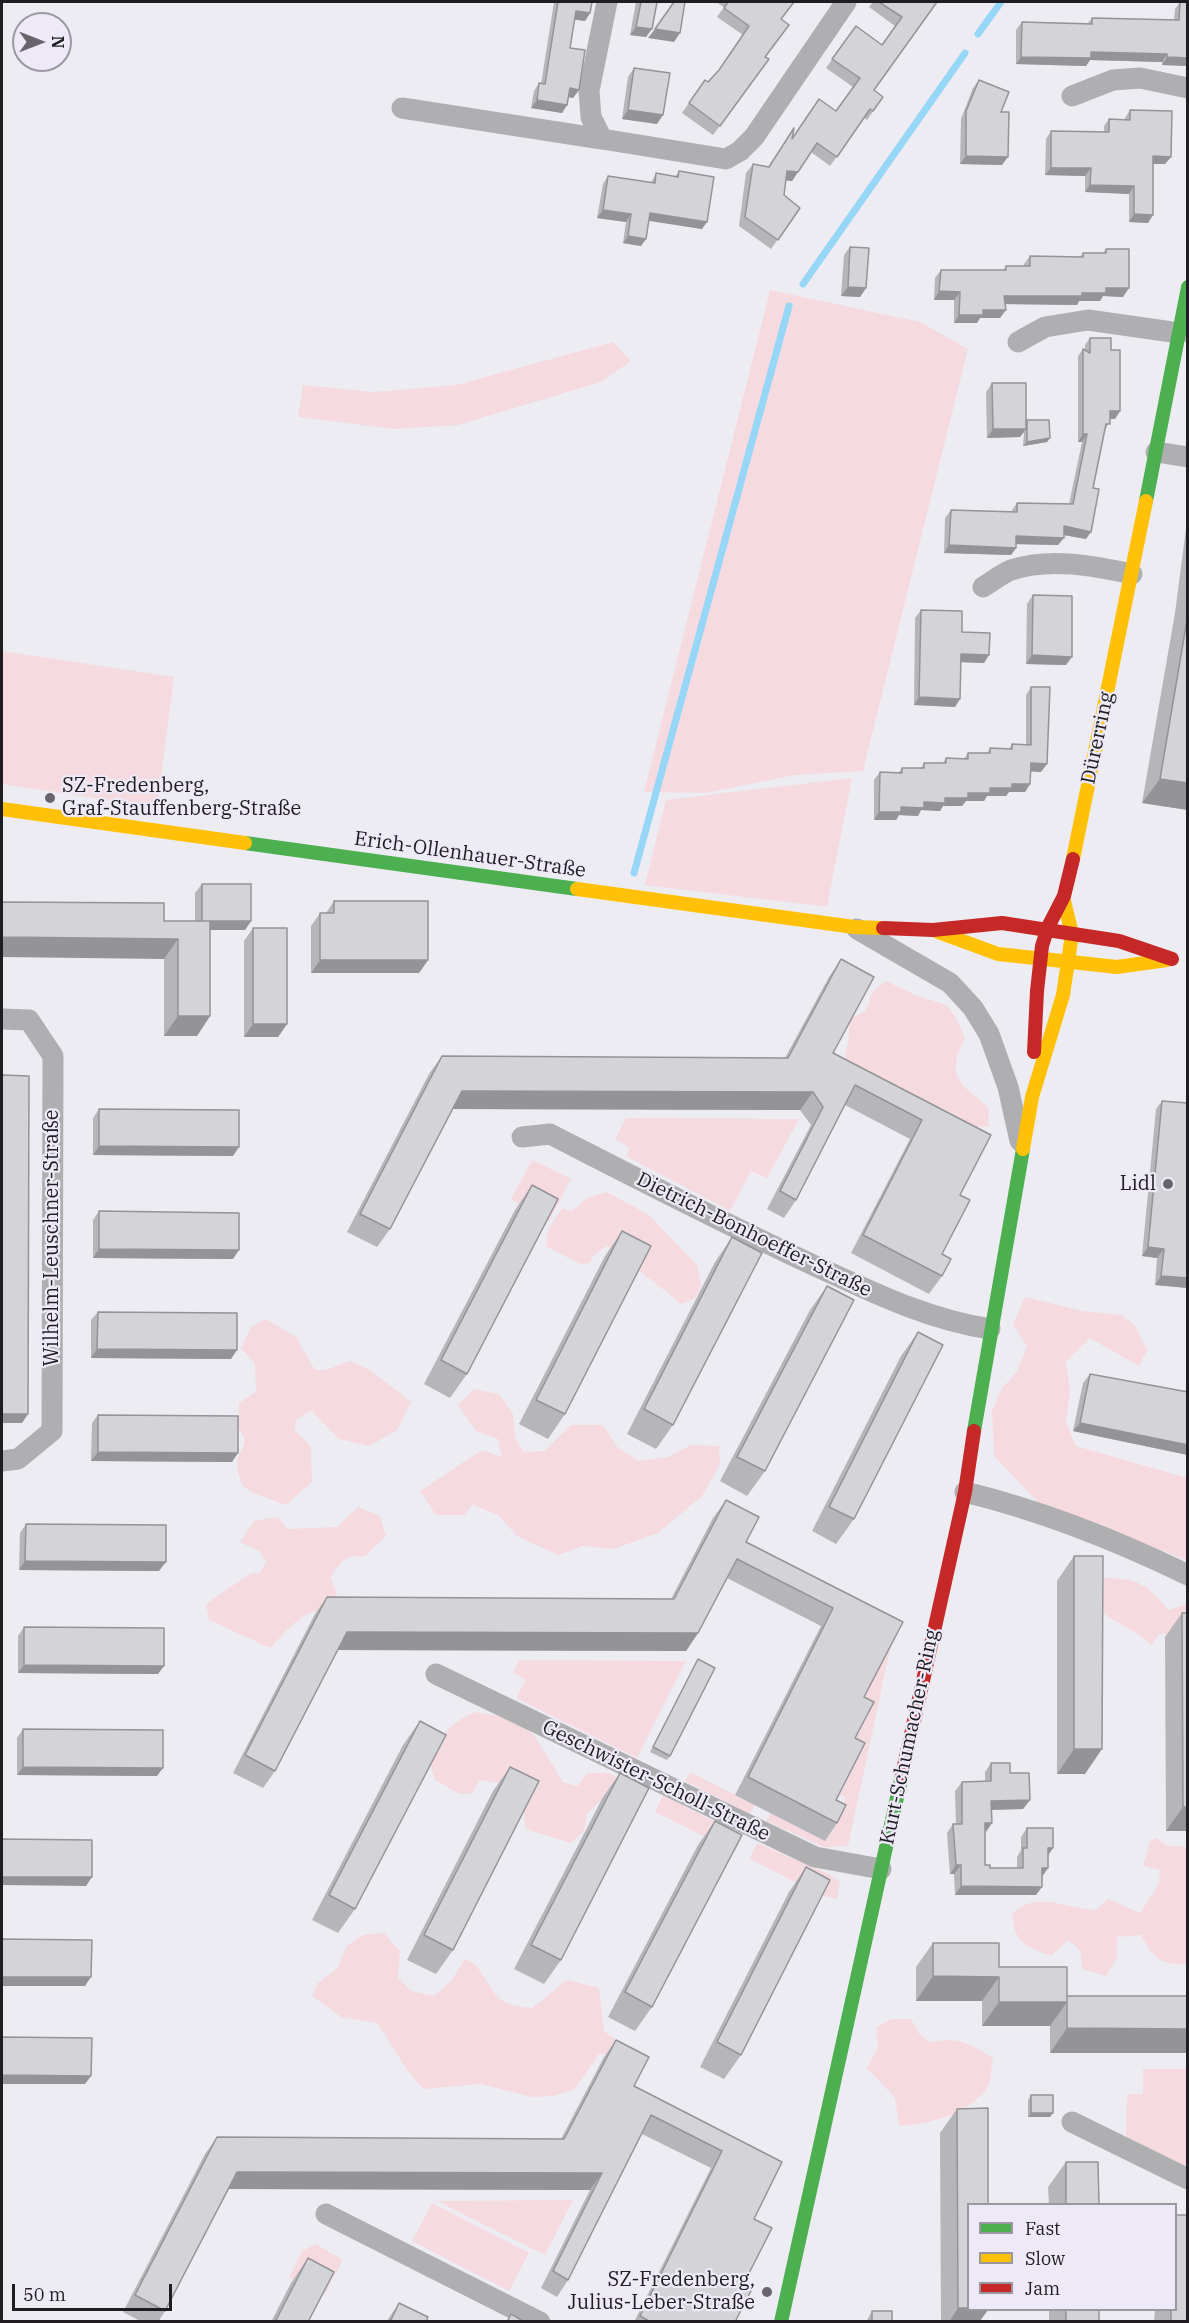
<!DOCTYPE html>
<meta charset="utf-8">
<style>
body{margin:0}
#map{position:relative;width:1189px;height:2323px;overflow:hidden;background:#eeecf3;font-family:"IBM Plex Serif",serif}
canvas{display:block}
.frame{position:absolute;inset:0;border:3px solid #1f1d22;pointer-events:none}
.legend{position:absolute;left:967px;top:2203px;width:210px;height:108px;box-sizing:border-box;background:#ede9f6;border:2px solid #9b97a1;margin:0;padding:8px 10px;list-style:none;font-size:18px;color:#1f1d22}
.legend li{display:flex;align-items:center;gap:12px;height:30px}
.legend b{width:30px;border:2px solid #9b97a1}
.north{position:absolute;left:12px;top:12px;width:60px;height:60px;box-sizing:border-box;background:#ede9f6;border:2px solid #9b97a1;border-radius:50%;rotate:90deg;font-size:16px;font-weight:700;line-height:24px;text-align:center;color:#1f1d22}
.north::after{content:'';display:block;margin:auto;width:21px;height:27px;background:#67656b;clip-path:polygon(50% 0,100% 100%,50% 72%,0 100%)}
.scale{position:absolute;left:12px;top:2284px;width:160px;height:27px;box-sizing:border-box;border:3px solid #1f1d22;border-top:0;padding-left:8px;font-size:18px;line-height:21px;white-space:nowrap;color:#1f1d22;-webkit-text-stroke:4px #ede9f6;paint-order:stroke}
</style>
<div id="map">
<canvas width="1189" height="2323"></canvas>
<div class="frame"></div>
<ul class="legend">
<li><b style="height:8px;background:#4caf50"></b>Fast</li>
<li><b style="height:8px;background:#ffc107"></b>Slow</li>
<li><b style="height:8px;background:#c62828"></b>Jam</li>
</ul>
<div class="north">N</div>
<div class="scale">50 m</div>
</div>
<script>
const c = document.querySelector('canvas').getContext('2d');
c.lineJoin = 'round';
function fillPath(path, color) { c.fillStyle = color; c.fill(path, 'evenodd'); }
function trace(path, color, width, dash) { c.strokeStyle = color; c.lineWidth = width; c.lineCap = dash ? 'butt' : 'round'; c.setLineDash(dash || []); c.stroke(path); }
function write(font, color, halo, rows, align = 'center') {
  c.font = font + ' "IBM Plex Serif",serif'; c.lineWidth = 4.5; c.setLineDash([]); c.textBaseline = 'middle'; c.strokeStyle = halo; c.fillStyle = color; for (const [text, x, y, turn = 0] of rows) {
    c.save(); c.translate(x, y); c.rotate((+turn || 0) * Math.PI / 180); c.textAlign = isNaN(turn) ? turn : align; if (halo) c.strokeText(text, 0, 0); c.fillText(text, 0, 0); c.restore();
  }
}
fillPath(new Path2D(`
 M770,290L920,322L968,349L863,771L795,775L705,793L644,792Z
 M613,342L631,361L601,382L458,425L394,429L298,417L303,385L374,392L456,385Z
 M2,651L174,677L157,808L2,784Z
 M852,778L827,907L645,885L666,800Z
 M886,981L915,995L947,1005L958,1021L965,1038C945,1076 959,1083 988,1107L989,1126L964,1128L951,1113L841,1074L849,1038V1019L866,1011L873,991Z
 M626,1118L799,1119L767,1178L751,1171L730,1211L626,1156L630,1148L615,1139Z
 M532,1160L571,1179L549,1221L511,1199Z
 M607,1192L649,1215L697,1265L701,1285L695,1298L682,1304L607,1246L594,1255L590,1263L580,1264L546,1246L548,1230L562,1208L571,1212L589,1197Z
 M1025,1297L1083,1311L1121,1315L1134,1324L1147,1350L1139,1366L1090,1338L1066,1361L1070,1391L1066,1422L1076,1446L1187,1478V1560L1041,1505L994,1456L992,1411L1002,1388L1016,1373L1027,1346L1013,1325Z
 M266,1319L296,1337L315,1370H326L350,1361L370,1370L411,1402L397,1430L369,1446L339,1439L311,1410L296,1420L295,1430L311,1447L312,1482L286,1505L253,1493L242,1485C240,1479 237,1471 237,1465C237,1448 253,1446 238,1428L239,1403L256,1392L255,1363L241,1348L251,1327Z
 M474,1389L499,1394L513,1414L515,1438L524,1452L544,1451L571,1425H603L618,1448L639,1461L668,1457L691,1445L719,1446L720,1465L702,1496L658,1533L614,1549L582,1546L558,1555L517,1536L498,1515L473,1505L464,1515H436L420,1491L482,1450L502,1457L498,1439L476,1431L458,1405Z
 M358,1507L380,1516L386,1536L365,1556C345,1555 340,1561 331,1578L337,1594L323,1610C300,1612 286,1632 270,1648L209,1620L206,1604L251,1573H260L266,1561L259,1551L240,1542L254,1521L278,1517L287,1529L337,1527Z
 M1102,1578C1136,1578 1147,1583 1168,1610L1187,1604V1632L1178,1635L1159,1634L1151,1645C1136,1629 1115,1624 1099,1609Z
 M892,1640L848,1846L824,1847L766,1821L771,1813L825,1840L846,1798L836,1793L852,1715Z
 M519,1660L686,1661L637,1758L516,1698L526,1680L513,1672Z
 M474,1712L518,1719L536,1738L563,1782L577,1786L588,1773H610L639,1792L624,1807L602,1799L587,1814L584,1831L571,1843L532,1831L525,1827L523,1802L504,1784L480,1780L472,1793L460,1794L435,1780L429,1762C440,1735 448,1725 474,1712Z
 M690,1772L755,1805L750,1814L685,1781Z
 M663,1795L742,1836L735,1852L655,1812Z
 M1156,1838L1168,1846L1187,1847V1965C1158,1963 1155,1960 1141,1935L1117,1937V1958L1106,1976L1082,1969L1080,1950L1068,1940L1051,1956C1026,1947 1012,1941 1013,1913C1036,1890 1069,1909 1096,1910L1108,1899L1140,1913L1159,1884L1160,1870L1143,1866L1150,1841Z
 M757,1843L831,1875L840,1882L837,1899L822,1896L750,1859Z
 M384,1933L400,1951L398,1977L411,1991L434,1996L451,1981L465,1959C484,1965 487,1991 503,2001C511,2006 524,2007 532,2008L567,1980L599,1988L604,2031L615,2039L610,2053L599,2054L575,2089L554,2096L532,2097L481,2084L423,2089C404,2069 393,2045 377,2023L341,2017L312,1996L318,1983L338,1968L346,1947L363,1935Z
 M891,2019H911L920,2035L929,2042C958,2037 969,2042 993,2058C991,2066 992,2079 988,2086C970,2115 929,2124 899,2126L895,2098L867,2068L878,2048L876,2028Z
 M1143,2069H1187V2179L1126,2148L1127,2094H1143Z
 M573,2200L545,2255L437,2201Z
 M432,2203L529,2253L509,2291L412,2241Z
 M316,2244L343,2260L324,2295L289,2277L302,2251Z`), '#f5dae0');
trace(new Path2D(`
 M978,34L1001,2
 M803,284L965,53
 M634,873L789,306`), '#96d6f7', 7);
trace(new Path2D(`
 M607,2L589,91L591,117L602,139L726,159L740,151L754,137L846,2
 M1072,96L1113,80L1140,78L1188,88
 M402,108L602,139
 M1018,342L1045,327L1088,320L1179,333
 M1156,452L1188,457
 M983,587C992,582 1001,574 1011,570C1050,557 1094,566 1132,574
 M857,929L950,983L973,1008L989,1034L1008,1087L1020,1141
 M2,1019L29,1020L53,1056L52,1431L18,1459L2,1461
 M522,1137L550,1134C636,1178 723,1223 811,1264C870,1291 925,1319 990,1329
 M965,1492C1043,1511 1116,1540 1188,1575
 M436,1674L815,1857L881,1869
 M1072,2122L1188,2179
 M326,2214L540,2322`), '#afaeb0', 21);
trace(new Path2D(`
 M1146,501L1188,287
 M245,843L577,889
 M974,1431L1023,1149
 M781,2322L902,1775`), '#4caf50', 14);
trace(new Path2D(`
 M2,809L245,843
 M1073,859L1146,501
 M577,889L854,927L883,928
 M938,932L998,954L1117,967L1167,960
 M1023,1149L1032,1097L1063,995L1072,934L1064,901`), '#ffc107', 14);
trace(new Path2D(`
 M883,928L933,930L1002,923L1119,941L1172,959
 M1034,1052L1037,991L1042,946L1048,927L1064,896L1073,859
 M902,1775L965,1492L974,1431`), '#c62828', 14);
fillPath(new Path2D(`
 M554,2H592L590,13L585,21L574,19L570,48L579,90L573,98L568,97L567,105L562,113L531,108L534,91L539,83L541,84Z
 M636,2H657L646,37L630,35Z
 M716,2H794L781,19L765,57L769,59L713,135L682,113L705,80L708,82L719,70L743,35L717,17L724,7Z
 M873,2H937L874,90L883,97L867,120L864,118L830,166L811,152L792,181L786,180L784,195L800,208L771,249L739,226L746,173L753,164L768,167L794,128L792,139L836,111L853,87L826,68L856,26L882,45L895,26L869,7Z
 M1180,2L1188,66L1162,65V62L1090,60L1086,66L1016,64V30L1022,22L1088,23L1092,18L1174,20L1175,9Z
 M634,68L657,124L622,119L628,77Z
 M979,80L1002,165L960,164L961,119L973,88Z
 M1130,110L1171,157L1165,164H1153L1148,223L1129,222V194L1085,192V176L1045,175L1046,139L1051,131L1104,132V126L1109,119L1125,120V118Z
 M679,171L702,229L649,221L641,246L623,243L626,222L597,218L603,184L608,176L651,183L656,173L675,177Z
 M850,247L866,288L860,297L841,296L844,255Z
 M1106,249L1123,297L1103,296L1100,301H1079L1077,305L1005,304L1000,318H980L977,323H954V300H934L935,278L941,270H1003L1006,266H1024V264L1030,256L1080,257L1083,253H1103Z
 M1090,338L1111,350L1120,411L1115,419H1110L1105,431L1093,488L1086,539L1064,535L1058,545L1016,544V548L1011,555L944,553L945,518L951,510L1012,512V510L1017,503L1069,504L1082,442H1078V356L1083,349L1085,350V345Z
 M992,383L1026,421L1050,438L1047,442L1023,446L1024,432L1020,437L987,438L986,392Z
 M1188,513V810L1142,803L1175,613Z
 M1033,595L1066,665L1026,664L1027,604Z
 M921,610L962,632L984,663L961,662L960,699L955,707L914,705L915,618Z
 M1031,687L1041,772L1031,771L1030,784L1025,792H1009L1006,796H987L984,801H966L962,806H943L940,811L921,810L918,816L899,815L896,820H874V780L880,772L898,773L902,768H921L924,763H943L946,758L964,759L968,753H987L990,748L1009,749L1012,744L1026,745V695Z
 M202,884L251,921L245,930H210V1016L197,1036H164V921H195V893Z
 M334,901L428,960L419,973H311V926L320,913H326Z
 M253,928L287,1024L278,1037H244V941Z
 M841,959L833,1053L991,1135L960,1195L942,1254V1276L929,1294L851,1253L910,1139L845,1105L796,1200L784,1218L767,1209L811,1125L800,1110L453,1109L390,1229L377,1247L347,1232L429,1074L442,1056L785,1058L829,977Z
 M1162,1101L1188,1103V1288L1155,1285L1157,1258L1142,1256L1156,1109Z
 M99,1109L233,1156L93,1155V1118Z
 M532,1185L467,1374L450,1398L424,1384L515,1210Z
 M99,1211L233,1259L93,1258V1220Z
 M622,1231L565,1414L548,1439L519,1424L605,1256Z
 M732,1237L673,1425L656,1449L627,1434L715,1262Z
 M827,1286L765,1471L747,1496L720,1481L810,1310Z
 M98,1312L231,1359L91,1358V1320Z
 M918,1332L854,1519L836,1544L812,1531L901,1356Z
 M1090,1374L1188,1392V1455L1073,1431L1083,1383Z
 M98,1415L232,1462L91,1461L92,1423Z
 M726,1500L746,1542L903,1622L864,1697L855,1738L836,1800L837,1823L825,1841L735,1795L821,1626L727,1578L698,1633L686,1651L338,1650L275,1771L263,1788L233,1773L315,1614L327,1597L671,1599L713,1518Z
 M26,1524L159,1571L19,1570L20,1533Z
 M1074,1556L1085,1774H1057V1581Z
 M1182,1613L1188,1831H1166L1165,1637Z
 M24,1627L158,1674L18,1673V1636Z
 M698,1659L670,1756L667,1760L650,1752Z
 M420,1721L355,1909L338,1933L312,1920L403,1745Z
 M23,1729L157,1776L17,1775V1738Z
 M991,1763L1010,1773L1030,1800L1023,1809L991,1810L985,1832V1865L990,1868H1017V1857L1021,1850V1837L1027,1828L1053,1848L1048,1855V1868L1042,1876L1036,1895H955L954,1874H950L947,1833L953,1824H956L955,1791L962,1782L985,1781V1772Z
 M510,1767L453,1950L436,1974L407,1960L493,1791Z
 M620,1773L561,1960L544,1984L514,1969L603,1797Z
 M715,1821L652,2007L635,2031L608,2017L698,1845Z
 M806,1867L741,2055L724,2079L700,2067L789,1892Z
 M933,1943L999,1967L1067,1996H1188L1050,2053V2026H982V2001H916V1967Z
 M616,2040L634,2086L782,2162L754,2219L744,2283L735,2322H634L711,2168L642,2134L568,2280L557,2297L541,2288L590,2190L229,2189L165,2311L158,2322H142L123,2312L205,2154L217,2137L561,2139L604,2057Z
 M1031,2095L1050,2117H1028V2100Z
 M957,2109L969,2310H988L979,2322H941L940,2133Z
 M1066,2162L1099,2205H1049L1048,2187Z
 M308,2258V2322H271L291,2283Z
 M399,2303L426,2322H386Z
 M1049,2310H1099V2322H1049Z
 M1155,2310H1176L1188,2322H1154Z
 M872,2311L892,2322H866Z`), '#b5b5ba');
fillPath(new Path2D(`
 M576,11L590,13L585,21L570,19Z
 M636,27L652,29L646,37L630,35Z
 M655,29L680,33L674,42L648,38Z
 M1091,52L1167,54L1162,62L1090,60L1086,66L1016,64L1021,57Z
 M1167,57L1188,58V66L1162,65Z
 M570,88L579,90L573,98L564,96Z
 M537,100L567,105L562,113L531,108Z
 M628,110L663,115L657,124L622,119Z
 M966,156L1008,157L1002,165L960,164Z
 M1153,156L1171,157L1165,164H1148Z
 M1051,168H1091L1085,176L1045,175Z
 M787,171L798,172L792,181L781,180Z
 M1090,185L1134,186L1129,194L1085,192Z
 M603,210L631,214L626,222L597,218Z
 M650,213L707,222L702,229L645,220Z
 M1134,214L1153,215L1148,223L1129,222Z
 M628,236L646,239L641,246L623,243Z
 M848,287L866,288L860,297L841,296Z
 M1106,288H1129L1123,297L1103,296L1100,301H1079L1077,305L998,304L1004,296L1082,293Z
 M939,291L960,292L954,300H934Z
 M983,310H1006L1000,318H980L977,323H954L959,315Z
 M1110,411H1120L1115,419H1105Z
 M993,429H1026L1020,437L987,438Z
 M1083,434H1087L1082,442H1078Z
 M1050,438L1047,442L1023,446L1027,442Z
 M1064,526L1091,532L1086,539L1058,534Z
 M1016,536L1064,538L1058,545L1011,544Z
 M949,545L1016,548L1011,555L944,553Z
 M961,654L989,655L984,663L956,662Z
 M1032,655L1072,657L1066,665L1026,664Z
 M919,697L960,699L955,707L914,705Z
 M1031,763L1047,764L1041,772L1025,771Z
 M1160,779L1188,783V810L1142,803Z
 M1012,784H1030L1025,792H1009L1006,796H987L984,801H966L962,806H943L940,811L921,810L918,816L899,815L896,820H874L879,812L968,793Z
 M202,921H251L245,930H195Z
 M2,937L178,939L164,959L2,957Z
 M320,960H428L419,973H311Z
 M178,1016H210L197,1036H164Z
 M253,1024H287L278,1037H244Z
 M462,1091L813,1092L800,1110L449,1109Z
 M99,1146L239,1147L233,1156L93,1155Z
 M1148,1247L1164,1249L1157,1258L1142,1256Z
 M99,1249L239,1250L233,1259L93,1258Z
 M1161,1276L1188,1278V1288L1155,1285Z
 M97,1349L237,1350L231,1359L91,1358Z
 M2,1414H28L22,1423H2Z
 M1080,1423L1188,1445V1455L1073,1431Z
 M98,1452L238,1453L232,1462L91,1461Z
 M25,1561L166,1562L159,1571L19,1570Z
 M347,1632L698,1633L686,1651L335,1650Z
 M24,1665L164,1666L158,1674L18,1673Z
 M1074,1749H1102L1085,1774H1057Z
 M23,1767L163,1768L157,1776L17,1775Z
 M1030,1800L1023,1809L985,1810L991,1801Z
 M1183,1807H1188V1831H1166Z
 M985,1823H992L986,1832Z
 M1048,1848H1053L1047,1857Z
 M956,1865H961L954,1874H950Z
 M1042,1868H1048L1042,1877Z
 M2,1877H92L86,1886L2,1885Z
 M961,1886L1042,1887L1036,1895H955Z
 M933,1976L999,1977L982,2001H916Z
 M2,1977H91L85,1986H2Z
 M999,2002H1067L1050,2026H982Z
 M1067,2028L1188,2029V2053H1050Z
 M2,2075L91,2076L85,2084H2Z
 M1031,2113H1053L1050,2117H1028Z
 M237,2172L602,2173L590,2190L226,2189Z
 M958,2308H969V2310H988L979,2322H949Z`), '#949497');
const building = new Path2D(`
 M558,2H592L590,13L576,11L570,48L585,50L579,90L570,88L567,105L537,100L539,83L545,84Z
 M641,2H657L652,29L636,27Z
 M674,2H685L680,33L655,29Z
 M728,2H794L781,19L789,25L765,57L769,59L720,126L689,103L705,80L708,82L719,70L749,26L724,8Z
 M879,2H937L874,90L883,97L873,111L870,109L837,157L817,143L798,172L787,171L784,195L800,208L778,240L745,217L753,164L769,167L794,128L792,139L819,99L836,111L860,78L832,59L856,26L882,45L902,17Z
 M1180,2H1188V58L1167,57V54L1091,52V58L1021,57L1022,22L1092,24V18L1179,20Z
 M634,68L670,73L663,115L628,110Z
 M979,80L1009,92L1001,112H1009L1008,157L966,156V111Z
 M1130,110L1172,111L1171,157L1153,156V215L1134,214V186L1090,185L1091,168H1051V131L1109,132V119L1130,120Z
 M679,171L714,177L707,222L650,213L646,239L628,236L631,214L603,210L608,176L655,183L656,173L678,177Z
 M850,247L869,248L866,288L848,287Z
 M1106,249H1129V288H1106V293H1082V296H1004L1006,310H983V315H959L960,292L939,291L941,270H1006V266H1030V256L1083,257V253H1106Z
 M1090,338H1111V350H1120V411H1110V424H1106L1093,488L1099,489L1091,532L1064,526V538L1016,536V548L949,545L951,510L1017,512V503L1073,504L1087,434H1083V349L1090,353Z
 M992,383H1026V429H993Z
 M1027,420H1049L1050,438L1027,442Z
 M1033,595L1072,596V657L1032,655Z
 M921,610L962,611V632L990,633L989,655L961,654L960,699L919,697Z
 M1188,614V783L1160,779Z
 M1031,687H1050L1047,764L1031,763L1030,784H1012V788H990V793H968V798H945V803L924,802V808L901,807V812H879L880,772L902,773V768H924V763H946V758L968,759V753H990V748L1012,749V744L1031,745Z
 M202,884H251V921H202Z
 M334,901H428V960H320V913H334Z
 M2,902L164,903V921H210V1016H178V939L2,937Z
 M253,928H287V1024H253Z
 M841,959L874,977L833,1053L991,1135L960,1195L970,1200L942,1254L951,1259L942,1276L863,1235L922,1120L855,1085L796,1200L780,1191L823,1107L813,1092L462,1091L390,1229L360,1214L442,1056L788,1058Z
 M2,1075L29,1076L28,1414H2Z
 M1162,1101L1188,1103V1278L1161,1276L1164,1249L1148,1247Z
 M99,1109L239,1110V1147L99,1146Z
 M532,1185L558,1199L467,1374L441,1360Z
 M99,1211L239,1213V1250L99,1249Z
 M622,1231L651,1246L565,1414L536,1400Z
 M732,1237L762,1253L673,1425L644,1409Z
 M827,1286L854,1300L765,1471L737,1457Z
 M98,1312L237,1313V1350L97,1349Z
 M918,1332L943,1345L854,1519L829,1507Z
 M1090,1374L1188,1392V1445L1080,1423Z
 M98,1415L238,1416V1453L98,1452Z
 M726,1500L759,1517L746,1542L903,1622L864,1697L874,1702L855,1738L865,1743L836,1800L846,1805L837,1823L748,1777L833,1608L737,1559L698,1633L347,1632L275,1771L245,1755L327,1597L674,1599Z
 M26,1524L166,1525V1562L25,1561Z
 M1074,1556H1103L1102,1749H1074Z
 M1182,1613H1188V1807H1183Z
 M24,1627L164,1628V1666L24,1665Z
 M698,1659L715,1668L670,1756L653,1747Z
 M420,1721L446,1735L355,1909L329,1895Z
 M23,1729L163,1730V1768L23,1767Z
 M991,1763H1010V1773H1029L1030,1800L991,1801L992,1823H985V1865H990V1868H1023V1848H1027V1828H1053V1848H1048V1868H1042V1887L961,1886V1865H956L953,1824H962V1782L991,1781Z
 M510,1767L539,1781L453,1950L424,1935Z
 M620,1773L649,1788L561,1960L531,1945Z
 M715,1821L742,1835L652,2007L625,1992Z
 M2,1839L92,1840V1877H2Z
 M806,1867L830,1880L741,2055L717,2042Z
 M2,1939L92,1940L91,1977H2Z
 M933,1943H999V1967H1067V2002H999V1977L933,1976Z
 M1067,1996H1188V2029L1067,2028Z
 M2,2037L92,2038L91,2076L2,2075Z
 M616,2040L649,2057L634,2086L782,2162L754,2219L772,2228L744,2283L753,2287L735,2322H651L640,2316L722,2151L651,2115L568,2280L553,2271L602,2173L237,2172L165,2311L135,2295L217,2137L564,2139Z
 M1031,2095H1053V2113H1031Z
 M988,2108V2205H969V2308H958L957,2109Z
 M1066,2162H1098L1099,2205H1066Z
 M1176,2215H1188V2322H1171V2310H1176Z
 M308,2258L334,2272L308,2322H275Z
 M399,2303L428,2317L426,2322H390Z
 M1066,2310H1099V2322H1066Z
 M872,2311H892V2322H872Z
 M511,2314L525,2322H507Z`);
fillPath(building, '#d3d3d8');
trace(building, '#949497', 1.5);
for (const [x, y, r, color] of [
 [50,798,6,"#67656b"],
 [1168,1184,6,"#67656b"],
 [767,2292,6,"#67656b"]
]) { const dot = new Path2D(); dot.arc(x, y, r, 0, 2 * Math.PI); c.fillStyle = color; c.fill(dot); trace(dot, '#ede9f6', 2); }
write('20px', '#1f1d22', '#ede9f6', [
 ["Dürerring",1098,738,-78],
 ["Erich-Ollenhauer-Straße",470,855,8],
 ["Dietrich-Bonhoeffer-Straße",754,1235,26],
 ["Wilhelm-Leuschner-Straße",52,1238,-90],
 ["Kurt-Schumacher-Ring",910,1737,-78],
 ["Geschwister-Scholl-Straße",656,1781,26]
]);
write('20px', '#1f1d22', '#ede9f6', [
 ["SZ-Fredenberg,",62,786,"left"],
 ["Graf-Stauffenberg-Straße",62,809,"left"],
 ["Lidl",1156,1184],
 ["SZ-Fredenberg,",755,2280],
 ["Julius-Leber-Straße",755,2303]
], 'right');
</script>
